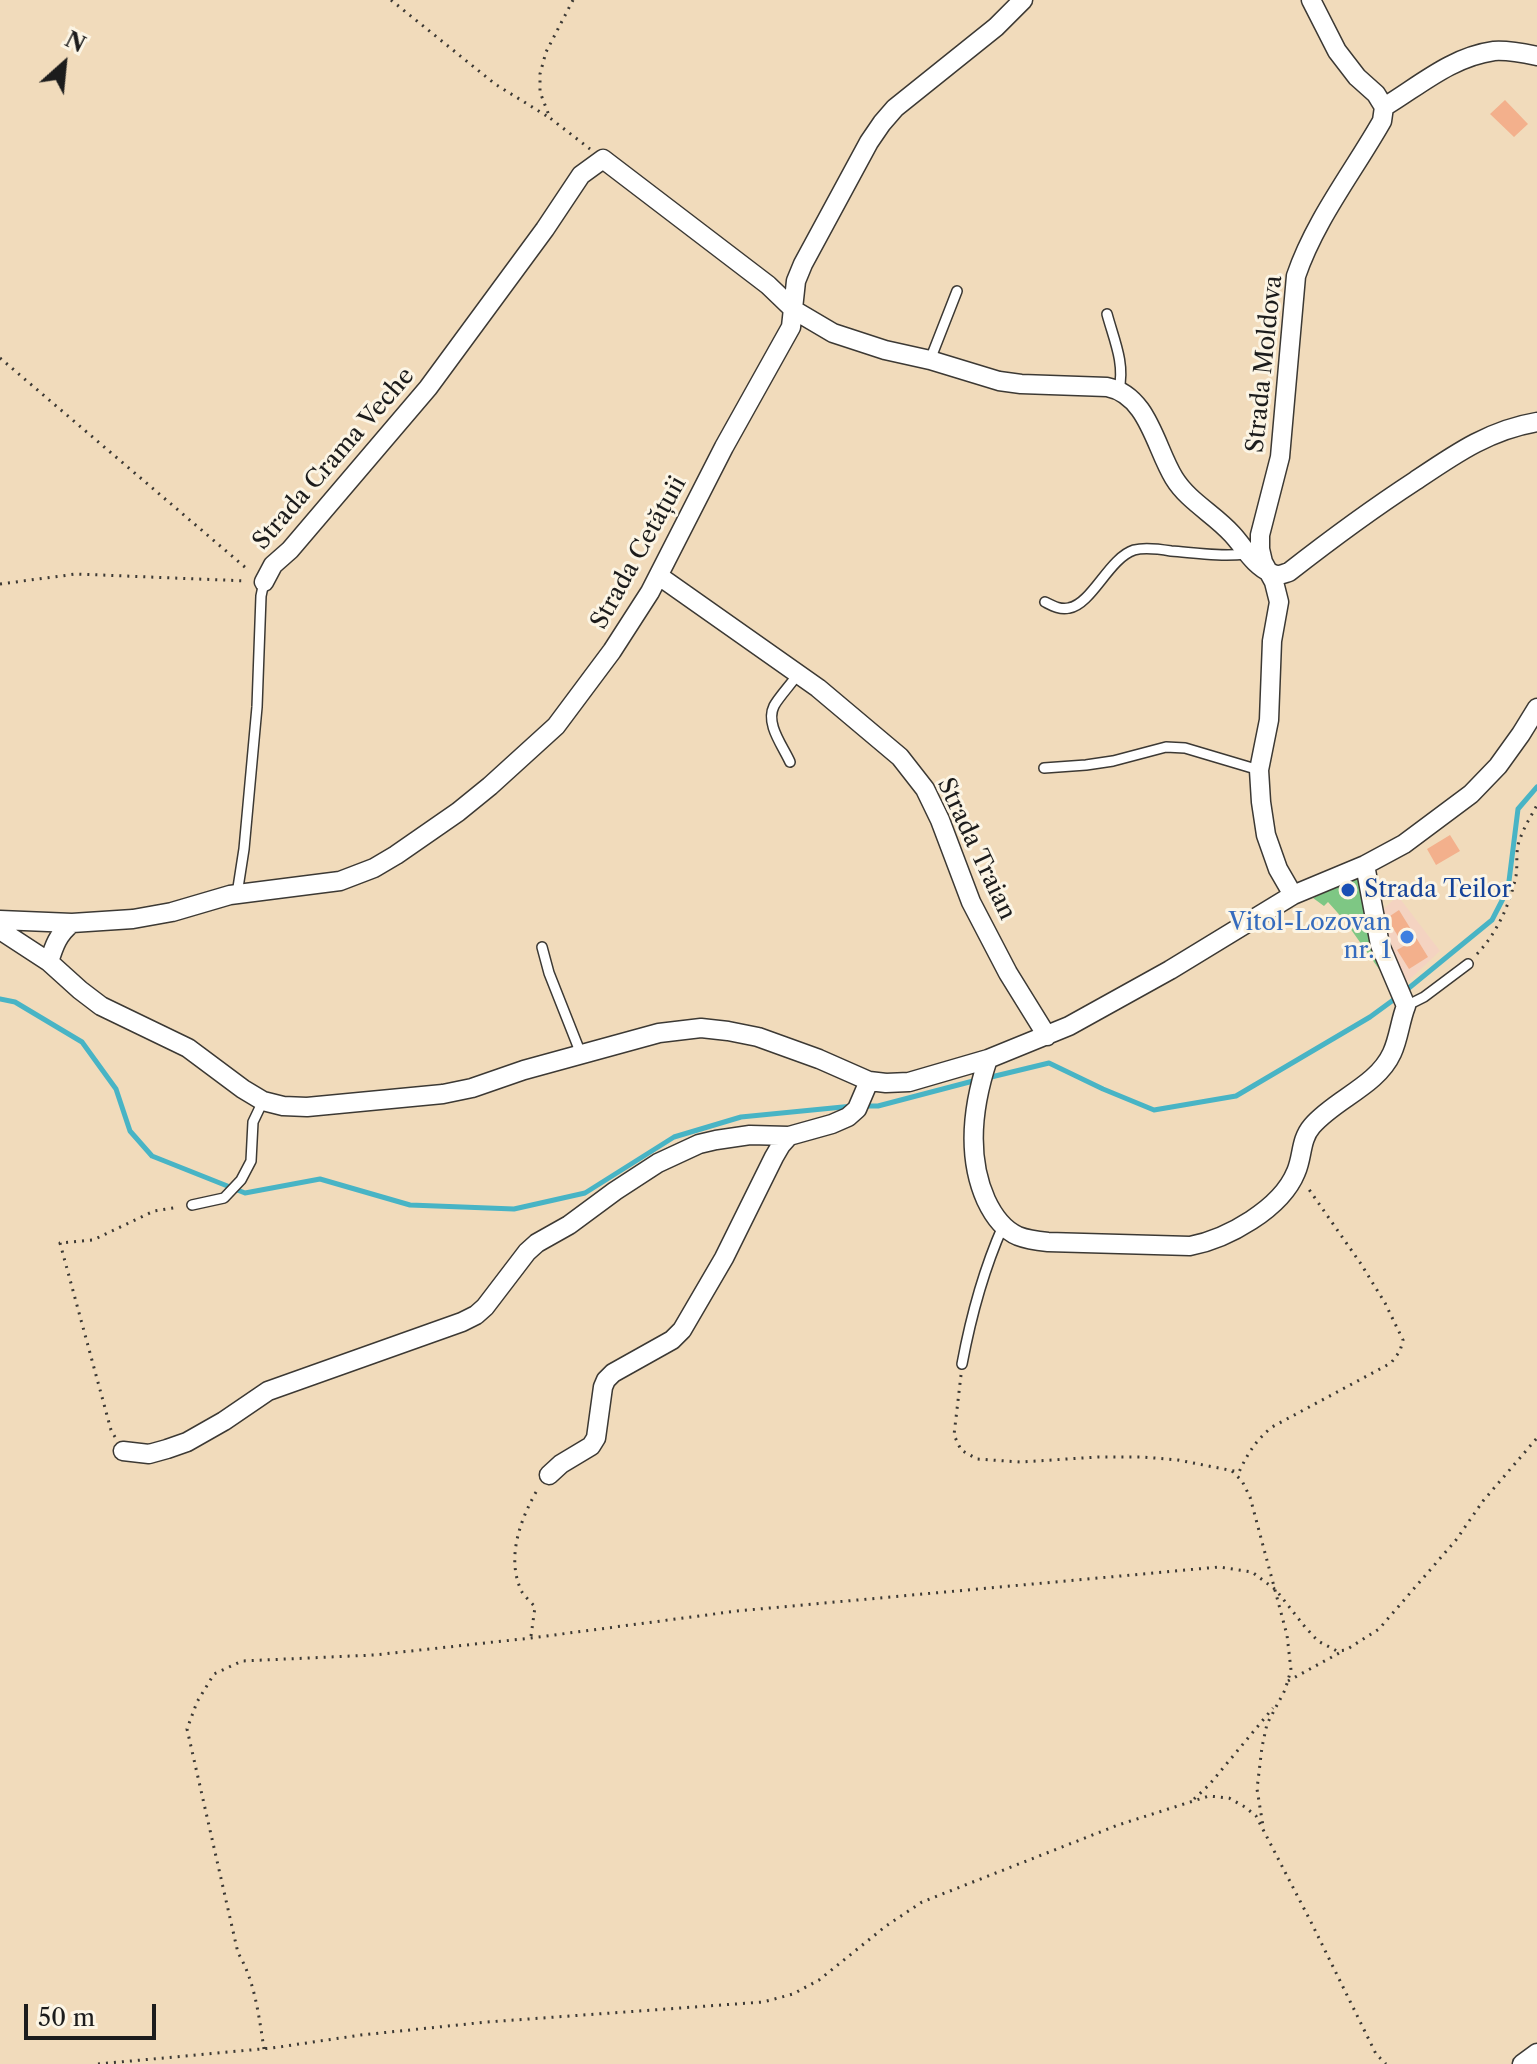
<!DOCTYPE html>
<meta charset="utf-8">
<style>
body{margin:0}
#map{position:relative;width:1537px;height:2064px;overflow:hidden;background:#f1dbbb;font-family:"Libre Caslon Text",serif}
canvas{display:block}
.north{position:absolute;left:24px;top:24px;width:80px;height:80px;-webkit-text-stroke:6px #fcf5e5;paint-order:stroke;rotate:27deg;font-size:22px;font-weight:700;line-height:32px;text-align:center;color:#1c1c1c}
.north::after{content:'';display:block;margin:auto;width:28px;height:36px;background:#1c1c1c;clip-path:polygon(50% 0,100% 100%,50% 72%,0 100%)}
.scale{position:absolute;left:24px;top:2004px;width:132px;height:36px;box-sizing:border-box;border:4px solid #1c1c1c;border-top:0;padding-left:10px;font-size:24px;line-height:28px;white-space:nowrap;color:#1c1c1c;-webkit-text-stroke:6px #fcf5e5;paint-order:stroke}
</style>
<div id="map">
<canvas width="1537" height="2064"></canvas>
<div class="north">N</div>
<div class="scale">50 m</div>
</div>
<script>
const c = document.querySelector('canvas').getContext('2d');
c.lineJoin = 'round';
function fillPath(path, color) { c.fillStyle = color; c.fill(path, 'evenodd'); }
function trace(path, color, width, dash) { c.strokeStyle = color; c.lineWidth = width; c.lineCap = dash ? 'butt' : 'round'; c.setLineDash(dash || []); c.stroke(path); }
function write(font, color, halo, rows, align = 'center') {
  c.font = font + ' "Libre Caslon Text",serif'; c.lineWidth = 6; c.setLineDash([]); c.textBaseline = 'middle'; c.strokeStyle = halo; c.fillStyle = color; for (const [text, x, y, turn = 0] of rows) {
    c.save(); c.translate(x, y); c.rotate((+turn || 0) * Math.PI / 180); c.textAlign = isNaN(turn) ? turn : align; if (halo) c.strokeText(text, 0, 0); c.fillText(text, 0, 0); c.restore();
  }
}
fillPath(new Path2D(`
 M1398,896L1440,951L1405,984L1396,965L1381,911Z`), '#f4d3c1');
fillPath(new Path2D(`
 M1357,878L1371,939L1386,979L1345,921L1328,902L1324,906L1313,898Z`), '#7ec784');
trace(new Path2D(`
 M1404,992L1492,920L1508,889L1518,809L1537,787
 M0,999L15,1002L82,1042L116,1089L130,1131L152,1156L245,1193L320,1179L410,1205L514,1209L585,1193L674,1137L741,1117L853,1106
 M987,1078L1049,1063L1103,1089L1154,1110L1236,1096L1370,1017L1396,998
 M863,1106H878L977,1080`), '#48b4c5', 5);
fillPath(new Path2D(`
 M1505,100L1528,124L1514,137L1490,114Z
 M1450,835L1460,851L1436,865L1427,849Z
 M1399,910L1428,957L1409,969L1397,950L1404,946L1387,918Z`), '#f3b08c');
const lane = new Path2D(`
 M1107,314C1114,340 1125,363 1119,389
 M930,360L957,291
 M1045,602C1053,606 1060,610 1069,608C1092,604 1109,558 1134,550C1145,547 1159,549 1171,551C1196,553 1221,557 1246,554
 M790,762C783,746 765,724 774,706C778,698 792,683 798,674
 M1044,768L1086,765L1113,761L1166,747L1185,748L1259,770
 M237,894L244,849L257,707L261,596L264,582
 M542,947L549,973L581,1054
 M1406,1006L1424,997L1468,964
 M192,1205L224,1198L241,1180L251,1161L253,1122L263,1101
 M962,1364C971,1316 983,1271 1003,1226`);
const street = new Path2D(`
 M1384,107C1419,86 1451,57 1494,51C1508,50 1523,53 1537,56
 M659,576L818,688L900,757L925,789L940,820L971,902L1008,973L1047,1036
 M264,582L273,565L290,550L428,388L545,229L581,175L603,159L768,285L794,310L833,333L885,350L930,360L999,381L1021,384L1107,387C1148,395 1155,447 1174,478C1188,501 1214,514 1232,534C1245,548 1253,565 1271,573C1279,577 1282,574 1289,572C1330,540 1372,509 1415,481C1455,454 1489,430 1537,422
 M1293,895L1278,869L1266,835L1261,802L1259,770L1269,720L1272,641L1279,602L1274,582L1263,562L1260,549V535L1280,457L1296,276C1315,220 1353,172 1382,121L1384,107L1376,94L1357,77L1337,51L1311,0
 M0,920L72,923L133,919L172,912L230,895L340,881L374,868L396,855L458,812L490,786L556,726L612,651L650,592L724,447L791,327L796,281L803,264L869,142L882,123L895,108L996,27L1023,0
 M0,930L49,962L80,990L101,1006L188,1048L243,1089L263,1101L283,1106L307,1107L443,1094L472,1088L524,1070L659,1033L701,1028L728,1031L758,1037L819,1059L869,1081L886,1083L909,1082L988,1059L1069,1026L1170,970L1293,895L1365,865L1404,844L1471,794L1498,766L1521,734L1537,708
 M49,962C54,946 58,934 72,923
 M988,1059C973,1104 966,1155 986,1200C993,1215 1002,1229 1018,1236C1028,1240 1038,1241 1048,1242L1190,1246C1227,1239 1281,1209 1296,1172C1303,1156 1300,1140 1312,1126C1335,1099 1377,1086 1392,1053C1399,1038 1400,1021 1406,1006L1380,945L1365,865
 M123,1451L149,1454L167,1449L187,1442L224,1421L268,1391L462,1322L476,1315L485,1307L527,1252L537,1243L569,1225L615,1191L658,1163L699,1144L716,1140L750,1135L789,1136L832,1124L848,1117L857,1109L869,1081
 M549,1475L561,1464L591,1446L596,1438L603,1387L606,1380L613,1373L672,1340L682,1330L724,1258L774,1157L781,1145L789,1136
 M1522,2064L1537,2053`);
trace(lane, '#3c3934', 12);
trace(street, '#3c3934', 21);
trace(new Path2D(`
 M391,0L495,84L550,118
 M573,0L546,52L540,74V92L550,118L590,149
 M0,358L246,568
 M0,584L76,574L247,581
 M1477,954C1497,933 1510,904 1516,876C1518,864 1515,850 1520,839C1524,827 1531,816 1537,805
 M961,1375L954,1435L961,1450L977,1459L1020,1462L1099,1457H1142L1178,1460L1239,1472C1248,1453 1256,1440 1272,1427L1391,1363L1400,1351L1403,1340L1385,1303L1361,1264L1308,1188
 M115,1437L111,1430L60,1243L93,1240L154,1211L179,1207
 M1232,1471L1242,1481L1250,1497L1287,1635L1291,1670L1285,1690L1267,1724L1262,1747L1257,1789L1263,1826
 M531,1636L535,1607C531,1602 525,1597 522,1592C505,1558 521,1517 539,1487
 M1288,1681L1341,1652
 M1194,1799L1209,1785L1273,1708
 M264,2049C259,2017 255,1981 238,1953L187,1729L197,1702L214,1674L242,1661L374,1655L531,1638L737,1611L1219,1567L1252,1572L1276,1590L1305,1627L1318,1641L1337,1651L1346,1650L1379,1629L1456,1540L1483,1501L1537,1438
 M98,2064L272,2048L361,2035L487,2022L763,2002L793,1994L819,1980L886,1926L922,1902L1118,1825L1209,1796L1229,1798L1245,1807L1256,1816L1312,1924L1376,2054L1386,2064`), '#3c3934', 3, [2, 6]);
trace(lane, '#fff', 9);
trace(street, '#fff', 18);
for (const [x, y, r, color] of [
 [1348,890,8,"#1a4fb4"],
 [1407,937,8,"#3f7fe0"]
]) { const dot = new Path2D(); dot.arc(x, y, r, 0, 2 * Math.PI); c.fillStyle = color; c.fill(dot); trace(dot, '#fcf5e5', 3); }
write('24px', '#1c1c1c', '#fcf5e5', [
 ["Strada Moldova",1265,364,-84],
 ["Strada Crama Veche",334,459,-49],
 ["Strada Cetățuii",639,553,-61],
 ["Strada Traian",976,849,65]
]);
write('24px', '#164399', '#fcf5e5', [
 ["Strada Teilor",1364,890]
], 'left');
write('24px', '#366cbe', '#fcf5e5', [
 ["Vitol-Lozovan",1391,923],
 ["nr. 1",1391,951]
], 'right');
</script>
